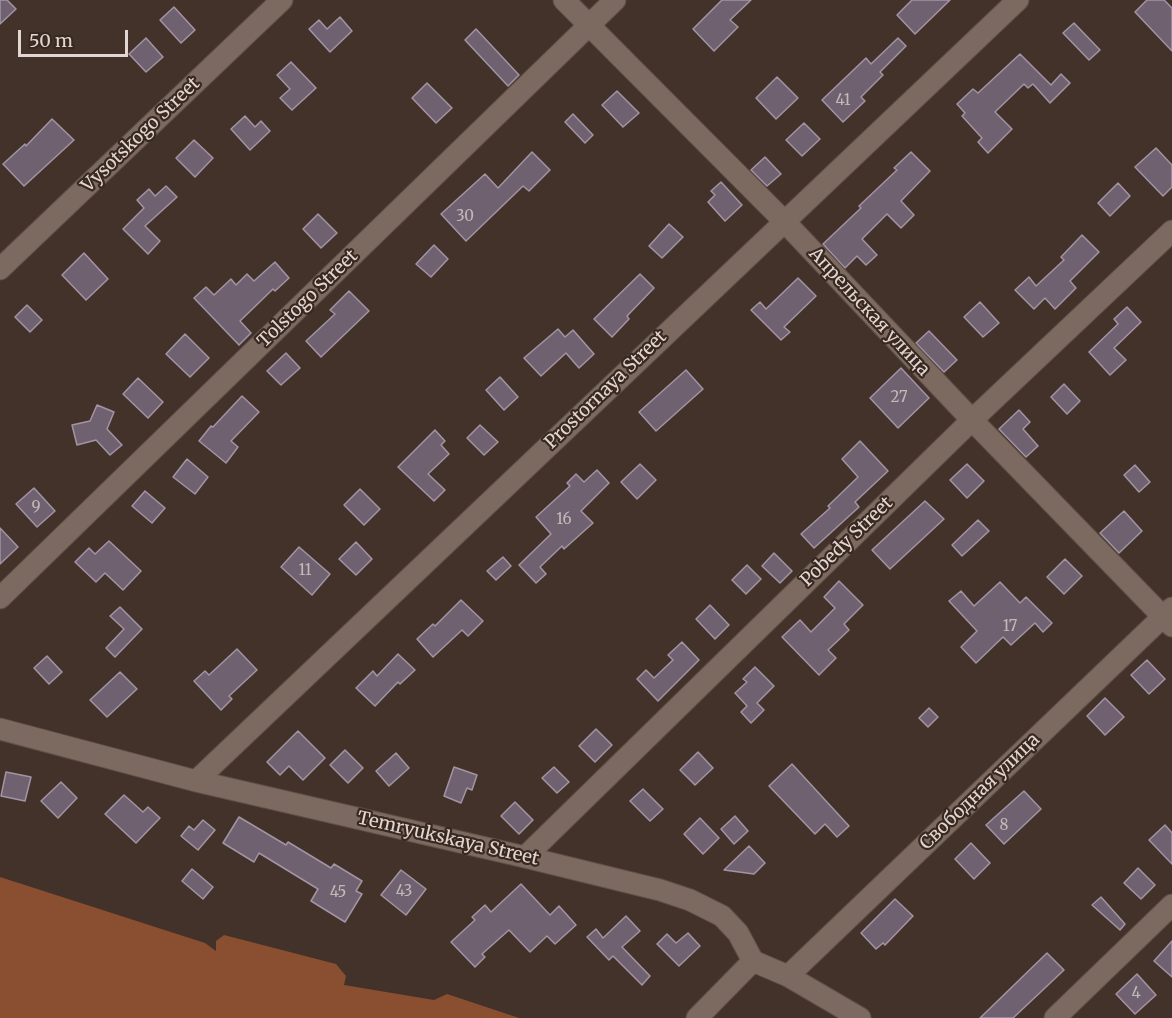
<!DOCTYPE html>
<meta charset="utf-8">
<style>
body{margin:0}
#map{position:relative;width:1172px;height:1018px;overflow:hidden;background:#43322a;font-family:Merriweather,serif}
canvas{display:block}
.scale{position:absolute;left:18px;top:30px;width:110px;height:27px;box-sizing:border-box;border:3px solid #e1d6d1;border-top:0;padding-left:8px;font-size:18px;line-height:21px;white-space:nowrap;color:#e1d6d1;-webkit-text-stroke:4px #392820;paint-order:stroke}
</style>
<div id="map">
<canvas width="1172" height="1018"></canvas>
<div class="scale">50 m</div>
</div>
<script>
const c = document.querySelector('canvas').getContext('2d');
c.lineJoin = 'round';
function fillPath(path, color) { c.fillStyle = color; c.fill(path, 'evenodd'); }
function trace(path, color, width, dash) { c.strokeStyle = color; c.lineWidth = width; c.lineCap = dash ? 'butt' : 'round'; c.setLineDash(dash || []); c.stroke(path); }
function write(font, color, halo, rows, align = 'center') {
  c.font = font + ' Merriweather,serif'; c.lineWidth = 4.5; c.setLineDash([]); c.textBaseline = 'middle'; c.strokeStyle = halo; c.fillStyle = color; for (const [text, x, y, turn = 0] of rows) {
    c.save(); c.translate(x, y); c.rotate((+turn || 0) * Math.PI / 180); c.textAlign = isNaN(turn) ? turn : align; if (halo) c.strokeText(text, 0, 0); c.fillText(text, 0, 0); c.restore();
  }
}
fillPath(new Path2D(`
 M0,877L205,943L216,951V941L224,935L336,964L346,976L344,985L434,1000L447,994L519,1018H0Z`), '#8a4e30');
const building = new Path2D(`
 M0,0H7L16,9L0,24Z
 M722,0H751L730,20L738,27L714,51L693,29Z
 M912,0H950L915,34L897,15Z
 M1147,0H1164L1172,8V51L1135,12Z
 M174,7L195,30L181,43L160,20Z
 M340,17L352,31L330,52L309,29L319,20L327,29Z
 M1074,23L1100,50L1089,60L1063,33Z
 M476,29L519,75L508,86L465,40Z
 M146,38L163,57L146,72L129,54Z
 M898,38L906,46L880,72L883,75L861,97L865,101L843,122L822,100L866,58L871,64Z
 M1020,54L1051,85L1061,74L1070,83L1050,103L1033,84L1028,88L1024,84L995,112L1012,129L988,153L978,142L982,138L962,116L965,113L957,104L973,89L978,93Z
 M291,62L316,88L292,110L280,98L290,89L277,75Z
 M777,77L798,98L776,119L756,98Z
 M427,83L452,108L436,123L412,98Z
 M617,91L639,113L623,127L602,105Z
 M573,114L593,135L585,143L565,122Z
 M245,116L255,127L261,121L270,131L250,150L231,129Z
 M52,119L74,140L24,186L3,164L25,144L26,146Z
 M804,123L820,139L802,156L786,140Z
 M194,140L213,158L195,177L176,158Z
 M1156,148L1172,165V187L1163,196L1135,167Z
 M532,152L550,170L529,191L523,186L466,241L441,214L485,174L498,188Z
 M911,152L930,171L901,201L914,215L901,228L887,214L862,239L877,255L866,265L857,256L845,268L823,244L861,208L859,206L897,170L894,168Z
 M765,157L781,174L767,186L751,170Z
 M721,182L742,205L725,221L708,202L715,195L711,191Z
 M1118,183L1130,196L1110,216L1098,203Z
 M166,186L177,197L145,226L160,241L148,254L123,229L144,208L137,200L149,189L155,196Z
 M318,214L337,233L321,248L303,229Z
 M669,224L683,237L662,258L649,246Z
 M1082,235L1099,252L1070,281L1076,288L1055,309L1045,298L1034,309L1015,290L1029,277L1036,286L1064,260L1061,257Z
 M434,245L448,259L431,277L416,264Z
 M84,253L108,279L86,300L62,275Z
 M275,262L289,278L275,291L273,289L240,321L251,333L239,345L194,298L206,287L214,295L231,279L236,285L247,274L254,281Z
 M640,274L654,288L627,316L629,319L612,337L594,319Z
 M798,278L816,296L784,327L790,332L781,340L751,310L760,302L766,309Z
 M349,291L369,311L321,357L306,341L335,314L330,310Z
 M980,302L999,323L983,337L964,317Z
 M27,305L42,320L30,332L15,317Z
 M1127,307L1141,322L1114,348L1126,360L1110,375L1089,352L1118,324L1114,319Z
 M558,329L565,337L573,330L594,354L579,368L566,353L541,376L524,358Z
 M929,331L957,360L944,372L916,343Z
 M185,334L209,358L190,377L166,354Z
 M286,353L300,368L281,385L267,371Z
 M901,368L929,398L898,428L870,398Z
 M686,370L703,389L656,431L639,412Z
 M500,377L518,397L504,410L486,390Z
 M138,378L163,402L148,418L123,394Z
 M1064,384L1080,401L1067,414L1051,397Z
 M242,396L259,412L231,441L238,447L226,463L199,441L211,426L213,427Z
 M97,405L114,412L107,429L122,445L110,455L96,440L77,445L72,425L90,421Z
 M1019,410L1030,422L1023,429L1038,446L1026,457L999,429Z
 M480,425L498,442L484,455L467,438Z
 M435,430L445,441L441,445L449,454L428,474L445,490L434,501L398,467Z
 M860,441L888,471L855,502L859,507L814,548L801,534L830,508L828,506L858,477L842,459Z
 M187,459L208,477L195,494L173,477Z
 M640,464L656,480L637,499L621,482Z
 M967,464L984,481L967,498L950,480Z
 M1135,465L1150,482L1139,492L1124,475Z
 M597,470L609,483L581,511L593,523L564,549L562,546L540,567L546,574L536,583L519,565L551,534L536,517L570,486L567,483L576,474L584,482Z
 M34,488L55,511L37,527L16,504Z
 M360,489L380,509L364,525L344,505Z
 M145,491L165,508L152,523L132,506Z
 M925,501L944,519L890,569L872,550Z
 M1124,511L1142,531L1119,553L1100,533Z
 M978,520L989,531L962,556L952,545Z
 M0,528L18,547L0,564Z
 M109,541L141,571L123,590L105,573L96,582L75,562L89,548L95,554Z
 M356,542L372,559L356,575L339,559Z
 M299,547L330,574L312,595L281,567Z
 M774,553L792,571L780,583L762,566Z
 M503,557L511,566L496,580L487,571Z
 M1065,559L1082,576L1064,594L1047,577Z
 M747,565L761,579L746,594L732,580Z
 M839,581L863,605L844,624L849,630L828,650L836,658L819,675L782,637L800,620L811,632L835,608L824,597Z
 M1000,582L1020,603L1026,597L1052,623L1043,632L1035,623L1011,645L1003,637L976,663L961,647L977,631L949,601L961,591L974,606Z
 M461,600L483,621L468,636L462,630L433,657L417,639L433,624L435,626Z
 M710,605L729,625L715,639L696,619Z
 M120,607L142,629L115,657L106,648L124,629L110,616Z
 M682,642L699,660L658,701L637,679L646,670L654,678L673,660L668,655Z
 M237,649L257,670L229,696L232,699L221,710L194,681L205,671L209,675Z
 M398,654L415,670L400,684L398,682L375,706L356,688L373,671L377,676Z
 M47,656L62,672L49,684L34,668Z
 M1147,660L1165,679L1149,694L1131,675Z
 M755,667L774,686L757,703L764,710L751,723L741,712L747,706L735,693L747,682L743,679Z
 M120,672L137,689L107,717L90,700Z
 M1105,698L1124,717L1105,735L1087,716Z
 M929,708L938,717L928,727L919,718Z
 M596,729L612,745L595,762L579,746Z
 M298,731L325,758L303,780L289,766L280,775L267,762Z
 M345,750L363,768L348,783L330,765Z
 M698,752L713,768L695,785L680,770Z
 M396,753L409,768L389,786L376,771Z
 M792,764L849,826L837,837L825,824L815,834L769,786Z
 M454,767L477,775L472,790L467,788L461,803L444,796Z
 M554,767L569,782L557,793L542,778Z
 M6,772L31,777L25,801L1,796Z
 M61,782L77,798L58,818L41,801Z
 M643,789L663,809L650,821L630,801Z
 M1024,791L1041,809L1004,844L986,825Z
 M124,795L143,812L148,807L160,818L136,843L105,814Z
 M515,802L533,820L519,834L501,816Z
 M735,816L748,831L734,844L721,829Z
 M239,817L286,845L288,842L331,868L334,864L362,881L356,891L362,894L345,922L311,901L318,889L259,853L254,862L223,843Z
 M700,818L719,838L703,854L684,834Z
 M203,820L215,830L198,850L181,836L189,826L194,830Z
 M1165,825L1172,833V864L1149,840Z
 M971,843L990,863L974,879L955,859Z
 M749,846L765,863L754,874L724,870Z
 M1138,868L1155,885L1141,899L1124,883Z
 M192,869L213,887L203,899L182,881Z
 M401,870L426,889L406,915L381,895Z
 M521,884L550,915L559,906L576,925L555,944L547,936L530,952L509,930L482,954L485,957L475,967L451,942L475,920L472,917L485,905L491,912Z
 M1101,897L1125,924L1120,930L1092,905Z
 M895,899L913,916L885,945L883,943L876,949L861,933Z
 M626,916L640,931L622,947L650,976L642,985L613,956L609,960L587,937L596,929L603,938Z
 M688,933L700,946L679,966L657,944L667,934L676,943Z
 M1172,941V977L1154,961Z
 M1047,953L1064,970L1046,987L1013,1018H980Z
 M1137,974L1156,995L1135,1014L1116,994Z`);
fillPath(building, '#6f6170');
trace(building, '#a394a4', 1.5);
const minor = new Path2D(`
 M564,0L784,221L972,420L1172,626
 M0,269L282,0
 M0,598L615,0
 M0,729L196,781L525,857L660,890L690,900L722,916L738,933L753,961L788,976L860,1018
 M196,781L1018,0
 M525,857L972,420L1172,231
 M788,976L1172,608
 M697,1018L753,961
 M1055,1018L1172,905`);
trace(minor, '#5d4f47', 23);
trace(minor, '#7c695f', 21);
write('15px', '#c4b9b9', null, [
 ["41",843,101],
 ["30",465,217],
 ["27",899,398],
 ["9",36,508],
 ["16",564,520],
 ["11",305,571],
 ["17",1010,627],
 ["8",1004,826],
 ["43",404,892],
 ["45",338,893],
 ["4",1136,994]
]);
write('18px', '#e1d6d1', '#392820', [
 ["Vysotskogo Street",141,135,-44],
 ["Tolstogo Street",308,299,-44],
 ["Апрельская улица",869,312,47],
 ["Prostornaya Street",606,390,-44],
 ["Pobedy Street",847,542,-44],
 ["Свободная улица",980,792,-44],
 ["Temryukskaya Street",448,839,13]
]);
</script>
